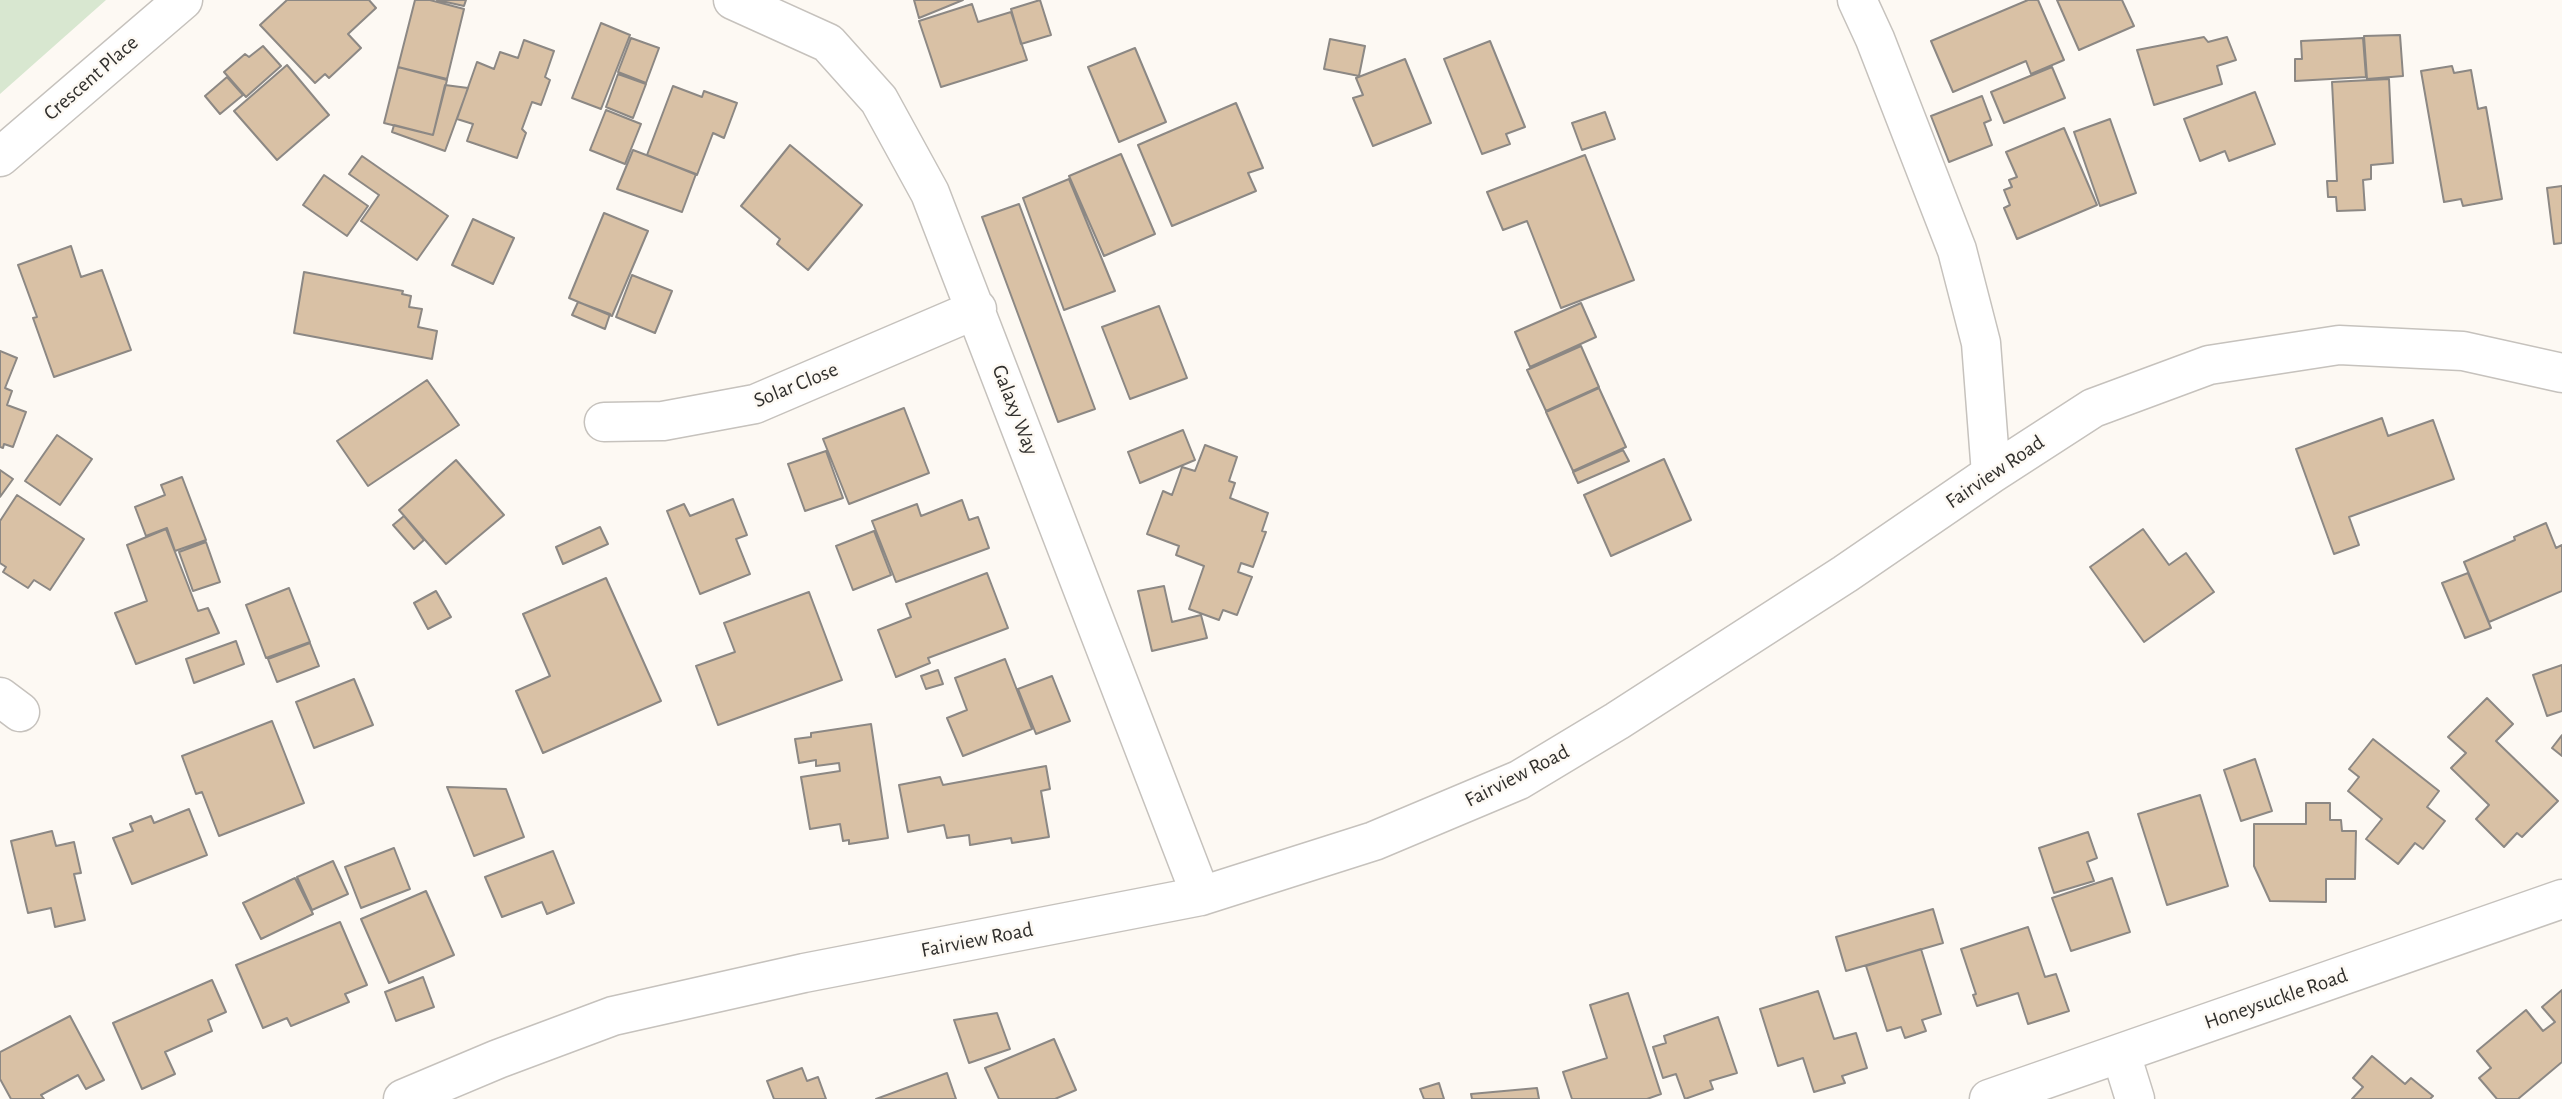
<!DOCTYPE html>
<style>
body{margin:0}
canvas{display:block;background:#fdf9f3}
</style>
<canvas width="2562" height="1099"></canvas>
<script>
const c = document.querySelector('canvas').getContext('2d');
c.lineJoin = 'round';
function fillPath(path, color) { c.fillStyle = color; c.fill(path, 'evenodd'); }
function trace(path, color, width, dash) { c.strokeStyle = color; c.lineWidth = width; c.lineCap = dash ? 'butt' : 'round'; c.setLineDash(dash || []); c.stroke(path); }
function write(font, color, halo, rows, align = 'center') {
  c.font = font + ' "Alegreya Sans",sans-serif'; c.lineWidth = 5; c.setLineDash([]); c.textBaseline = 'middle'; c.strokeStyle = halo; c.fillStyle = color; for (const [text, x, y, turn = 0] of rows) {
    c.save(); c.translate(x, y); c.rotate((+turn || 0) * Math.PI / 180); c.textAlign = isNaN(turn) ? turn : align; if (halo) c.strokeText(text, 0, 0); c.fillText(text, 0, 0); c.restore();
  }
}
fillPath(new Path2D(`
 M0,0H106L0,94Z`), '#d8e7d0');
const building = new Path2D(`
 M287,0H369L376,8L348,34L361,48L329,78L325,74L315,83L260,25Z
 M415,0H430L464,9L447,79L398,67Z
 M437,0H466L464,6Z
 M914,0H963L919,18Z
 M1040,0L1051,35L1021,44L1011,9Z
 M2028,0H2038L2064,60L2031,74L2026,61L1953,92L1931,41Z
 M2057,0H2122L2134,26L2079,50Z
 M972,4L978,22L1011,12L1027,60L941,87L919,21Z
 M601,23L630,35L601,109L572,98Z
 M2400,35L2403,76L2367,79L2364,36Z
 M2204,37L2208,42L2227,37L2236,60L2217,66L2222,84L2154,105L2137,50Z
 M631,38L659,48L646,83L618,72Z
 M2363,38L2366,77L2295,81V59H2302L2301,41Z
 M1330,39L1365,46L1359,76L1324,69Z
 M524,40L554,51L545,77L550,80L541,105L532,102L522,129L526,133L517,158L467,141L473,124L457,119L477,62L494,69L500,52L518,58Z
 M1490,41L1525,127L1506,134L1510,144L1482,154L1444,59Z
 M263,46L281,66L246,97L224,72L245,54L249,57Z
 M1135,48L1166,122L1119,142L1088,67Z
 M1405,59L1431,123L1373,146L1353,98L1363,95L1356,78Z
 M287,65L329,115L277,160L234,111Z
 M2452,66L2454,73L2471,70L2478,109L2486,107L2502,199L2463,206L2461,199L2444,202L2421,71Z
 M398,67L447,80L433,135L384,123Z
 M2052,67L2065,98L2004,123L1991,92Z
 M618,74L646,84L633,118L606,107Z
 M227,77L243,95L220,114L205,96Z
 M2389,79L2393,163L2371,165V179L2363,180L2365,210L2337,211L2336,197H2328L2327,181H2337L2332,82Z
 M445,85L468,88L445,151L392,132L394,125L433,135Z
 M673,86L702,97L704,91L737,103L724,138L713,133L697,175L647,155Z
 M2255,92L2275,144L2229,161L2225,151L2200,161L2184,119Z
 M1982,96L1991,120L1984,123L1992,145L1949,162L1931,116Z
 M1236,103L1263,168L1248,173L1256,191L1172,226L1138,145Z
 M606,110L641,124L625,164L590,150Z
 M1605,112L1615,139L1582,150L1572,123Z
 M2110,119L2136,193L2100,206L2074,132Z
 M2064,128L2097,205L2017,239L2004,208L2010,205L2004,190L2012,187L2009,180L2017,177L2006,152Z
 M790,145L862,205L808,270L777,244L780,239L741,206Z
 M633,150L696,174L682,212L617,189Z
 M1121,154L1155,234L1104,256L1069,176Z
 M1585,155L1634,280L1561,308L1527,221L1503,230L1487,192Z
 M362,156L448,216L417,260L361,221L379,195L349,174Z
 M324,175L368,206L347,236L303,205Z
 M1069,179L1115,291L1064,310L1023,198Z
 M2562,186V243L2554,244L2547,188Z
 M1019,204L1095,409L1058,422L982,217Z
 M604,213L648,231L612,316L569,298Z
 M473,219L514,238L493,284L452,265Z
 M71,246L81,277L102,270L131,350L54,377L33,318L37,317L18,265Z
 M304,272L403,291L402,294L411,296L409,307L422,309L418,327L437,331L432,359L294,333Z
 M632,275L672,291L655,333L616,317Z
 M578,302L610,314L605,329L572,315Z
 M1581,303L1596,337L1530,367L1515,332Z
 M1159,306L1187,378L1130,399L1102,327Z
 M1581,346L1599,387L1546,411L1527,370Z
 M0,351L17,358L5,388L12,391L7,405L26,412L13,447L4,444L3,448L0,447Z
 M427,380L459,425L368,486L337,441Z
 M1599,388L1626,447L1573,471L1546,412Z
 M904,408L929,473L849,504L823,439Z
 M2382,418L2388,436L2433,420L2454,479L2349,517L2359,545L2334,554L2296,449Z
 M1183,430L1195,460L1140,483L1128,452Z
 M57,435L92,459L60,505L25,481Z
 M1205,445L1237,457L1229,481L1235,483L1230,498L1268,513L1262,531L1266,532L1253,567L1241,563L1238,572L1252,577L1237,615L1223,610L1219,620L1189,609L1204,566L1176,555L1179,546L1147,534L1163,491L1172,495L1182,467L1195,471Z
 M1623,450L1629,461L1578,483L1573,472Z
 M826,451L843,498L805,511L788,464Z
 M1664,459L1691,520L1611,556L1584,495Z
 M456,460L504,515L446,564L399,510Z
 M0,470L13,479L0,497Z
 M182,477L206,540L175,551L167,528L146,536L135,507L165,495L161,485Z
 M17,495L84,539L50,590L34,580L28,588L3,572L6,567L0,563V521Z
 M733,499L747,535L736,539L750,574L700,594L667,511L684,504L690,516Z
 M962,500L969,520L978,517L989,548L896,582L872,521L917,504L921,516Z
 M404,516L424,540L414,549L393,525Z
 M2546,523L2556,548L2562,545V591L2489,622L2464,562L2515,540L2514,537Z
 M600,527L608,544L563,564L556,547Z
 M166,529L198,611L208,608L219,633L136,664L115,613L147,601L127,545Z
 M2143,529L2169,565L2186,553L2214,592L2144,642L2090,567Z
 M874,531L891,575L853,590L836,546Z
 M206,542L220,582L193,591L179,552Z
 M987,573L1008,628L928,658L930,663L896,677L878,630L911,617L906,604Z
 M2468,573L2491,628L2465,638L2442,583Z
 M606,578L661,701L543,753L516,691L550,676L523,614Z
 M1164,586L1172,622L1201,615L1207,638L1152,651L1138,591Z
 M289,588L310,642L266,658L246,605Z
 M436,591L451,617L428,629L414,603Z
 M809,592L842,680L718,725L696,666L735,652L724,623Z
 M236,641L244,664L194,683L186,659Z
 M310,643L319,666L277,682L268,659Z
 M1005,659L1032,729L963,756L947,718L967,710L955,678Z
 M2562,665V711L2547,716L2533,675Z
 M938,670L943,684L926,689L921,676Z
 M1052,676L1070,721L1036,734L1018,689Z
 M354,679L373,725L314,748L296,702Z
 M2487,698L2513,724L2496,741L2558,801L2522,837L2517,833L2504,847L2476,819L2489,805L2451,768L2466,753L2448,737Z
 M272,721L304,803L219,836L202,792L196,794L182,756Z
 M871,724L888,838L849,844V840L843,841L840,824L810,829L801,777L840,771L839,763L816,766V760L799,763L795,739L811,737V733Z
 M2562,735V756L2552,748Z
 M2373,739L2439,791L2427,807L2445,821L2423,849L2415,843L2398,864L2366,839L2382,819L2348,791L2359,777L2349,769Z
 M2255,759L2272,811L2241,821L2224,770Z
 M1046,766L1050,789L1041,791L1049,837L1012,843L1011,838L970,845L969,835L947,838L944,825L908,832L899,785L940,777L943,785Z
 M447,787L506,789L524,837L474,856Z
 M2200,795L2228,886L2167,905L2138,814Z
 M2306,803H2330V820H2341L2342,831H2356L2355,879H2326V902L2270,901L2254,866V824H2306Z
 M189,809L207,855L132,884L113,838L133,831L130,824L151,816L154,823Z
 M52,831L56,846L74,842L81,873L74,874L85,920L55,927L51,908L28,913L11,841Z
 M2088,832L2097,858L2087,862L2094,881L2054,893L2039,848Z
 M394,848L410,889L361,908L345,867Z
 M553,851L574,903L547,914L542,902L502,917L485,877Z
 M333,861L348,894L312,910L297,877Z
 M295,878L313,914L261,939L243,903Z
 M2112,878L2130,932L2071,951L2052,898Z
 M426,891L454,955L389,983L361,919Z
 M1933,909L1943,943L1846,971L1836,937Z
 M340,922L367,985L345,994L349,1002L291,1026L287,1018L263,1028L236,965Z
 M2028,927L2045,977L2056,974L2069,1011L2028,1024L2018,993L1977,1006L1973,995L1976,994L1961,949Z
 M1921,949L1941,1014L1922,1020L1926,1031L1905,1038L1901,1027L1887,1031L1866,966Z
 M423,977L434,1007L396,1021L385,992Z
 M212,980L226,1012L208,1020L212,1031L165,1052L175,1074L142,1089L113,1023Z
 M2562,990V1062L2518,1099H2497L2479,1078L2491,1068L2477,1051L2526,1010L2543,1031L2555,1022L2542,1007Z
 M1818,991L1834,1039L1856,1033L1867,1068L1842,1076L1845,1083L1814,1092L1803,1058L1778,1066L1760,1009Z
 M1628,993L1661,1094L1647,1099H1572L1563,1072L1607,1058L1590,1005Z
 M997,1013L1010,1049L969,1063L954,1020Z
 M70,1016L104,1080L86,1089L78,1075L41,1095L44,1099H11L0,1079V1052Z
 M1718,1017L1737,1073L1710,1081L1713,1089L1685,1099L1676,1074L1663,1078L1653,1047L1666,1043L1664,1036Z
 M1054,1039L1076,1090L1055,1099H999L985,1068Z
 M2372,1056L2405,1084L2411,1078L2433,1096L2430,1099H2352L2363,1087L2353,1078Z
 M802,1068L807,1081L818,1077L826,1099H774L767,1081Z
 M947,1073L956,1099H876Z
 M1439,1083L1444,1099H1424L1420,1089Z
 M1537,1088L1539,1099H1472L1471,1094Z`);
fillPath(building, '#d9c1a5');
trace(building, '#8c8884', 2);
const street = new Path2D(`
 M733,0L828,43L879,100L930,193L1201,896
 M1857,0L1875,39L1957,250L1981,343L1991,474
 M0,157L183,0
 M604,422L663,421L755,404L977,309
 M0,697L20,712
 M2121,1054L2135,1099
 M403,1099L498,1059L613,1016L804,973L1201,896L1374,841L1519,780L1617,721L1845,574L1991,474L2093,408L2209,365L2339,345L2463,351L2562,373
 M1989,1099L2562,899`);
trace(street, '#c6c2bd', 41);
trace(street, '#fff', 38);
write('21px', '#302f2d', '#fdf9f3', [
 ["Crescent Place",91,78,-41],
 ["Solar Close",796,385,-22],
 ["Galaxy Way",1015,410,69],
 ["Fairview Road",1995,472,-34],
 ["Fairview Road",1517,776,-27],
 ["Fairview Road",977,940,-11],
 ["Honeysuckle Road",2276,999,-19]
]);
</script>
